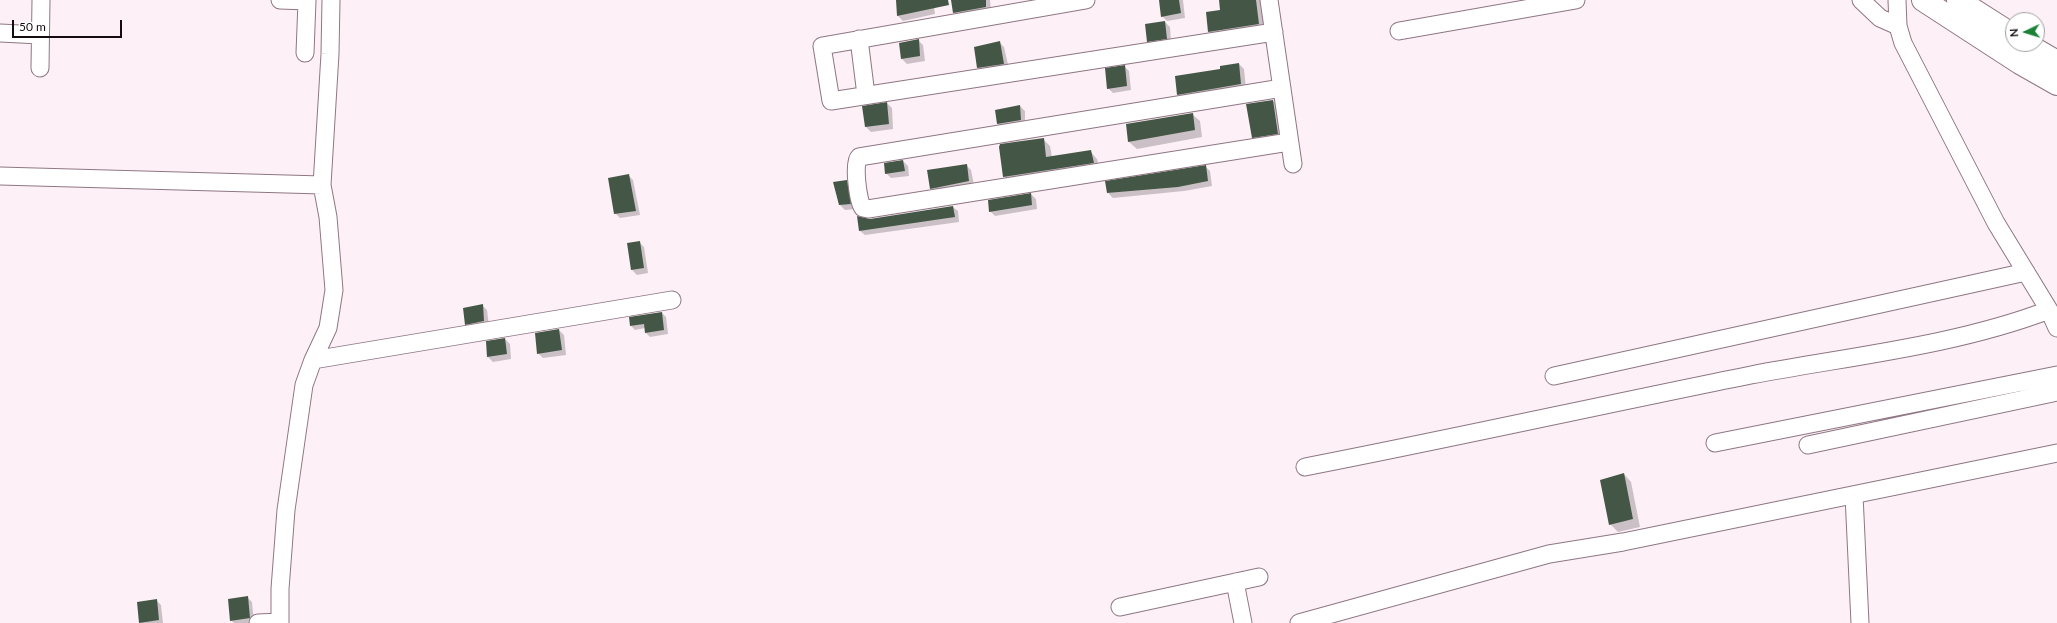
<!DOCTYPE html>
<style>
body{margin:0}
#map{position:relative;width:2057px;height:623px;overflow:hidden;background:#fdf1f7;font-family:Lato,sans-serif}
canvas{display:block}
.north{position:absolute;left:2005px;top:12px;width:40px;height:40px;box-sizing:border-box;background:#fff;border:1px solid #a19ea0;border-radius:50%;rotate:266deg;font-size:11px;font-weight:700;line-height:16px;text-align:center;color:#150c11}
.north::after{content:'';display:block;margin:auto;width:14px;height:18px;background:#1b8136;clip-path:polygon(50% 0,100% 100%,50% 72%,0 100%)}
.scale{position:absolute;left:12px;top:20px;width:110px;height:18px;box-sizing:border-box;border:2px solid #150c11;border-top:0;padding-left:5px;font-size:12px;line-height:14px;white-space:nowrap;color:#150c11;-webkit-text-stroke:3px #fff;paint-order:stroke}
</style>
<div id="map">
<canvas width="2057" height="623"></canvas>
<div class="north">N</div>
<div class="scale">50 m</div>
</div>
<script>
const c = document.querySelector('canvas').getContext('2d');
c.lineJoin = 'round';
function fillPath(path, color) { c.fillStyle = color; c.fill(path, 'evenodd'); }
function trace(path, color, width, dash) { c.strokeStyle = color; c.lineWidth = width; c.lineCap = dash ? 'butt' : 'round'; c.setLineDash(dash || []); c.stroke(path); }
fillPath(new Path2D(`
 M897,0H933L935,14L903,21L898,16Z
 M952,0H990L991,12L959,17L954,12Z
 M1160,0H1183L1185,18L1167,21L1162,16Z
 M1220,0H1262L1266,32L1217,39L1209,32L1221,11Z
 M1165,22L1170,27L1171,43L1153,46L1148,41Z
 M918,40L923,45L925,61L907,64L902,59Z
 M999,42L1004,47L1009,69L983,73L978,68Z
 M1239,64L1244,69L1246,89L1183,99L1178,94Z
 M1124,66L1129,71L1131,90L1113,93L1108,88Z
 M1273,101L1281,108L1286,141L1261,145L1253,137L1247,105Z
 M887,103L892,108L893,129L871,132L866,127Z
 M1020,106L1025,111V125L1003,129L998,124L996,111Z
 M1192,114L1200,121L1202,137L1137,149L1129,142Z
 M1043,139L1050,146L1052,157L1090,151L1097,159L1100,170L1011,184L1004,177L1000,147Z
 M903,161L908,166L909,176L891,178L886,173Z
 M966,165L971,170L974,185L936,194L931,189Z
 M1205,166L1210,171L1212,186L1184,191L1113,198L1108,193Z
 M628,175L633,180L640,215L620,218L615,213Z
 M846,181L851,186L855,209L845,210L840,205Z
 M1031,194L1036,199L1037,209L995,216L990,211Z
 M953,207L958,211L959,222L865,235L860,231L870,220Z
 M639,242L644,247L648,273L637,275L632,270L628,244Z
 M482,305L487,310L489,326L471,329L466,324Z
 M662,313L666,317L668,334L650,337L646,333L645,328L635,330L631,326Z
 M559,330L564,335L566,355L543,358L538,353Z
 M505,339L510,344L511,359L493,362L488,357Z
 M1624,474L1631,482L1640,527L1618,532L1610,524Z
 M247,597L252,602L254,623H234L231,620Z
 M156,600L161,605L163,623H140Z`), '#0003');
fillPath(new Path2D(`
 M896,0H948L949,5L897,16Z
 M951,0H986V7L953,13Z
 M1159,0H1179L1181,13L1161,17Z
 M1219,0H1256L1259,24L1208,32L1206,12L1220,10Z
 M1165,21L1167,39L1147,42L1145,24Z
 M919,39L920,56L901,59L899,43Z
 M1000,41L1004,64L977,68L974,47Z
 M1239,63L1241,84L1177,95L1175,76L1220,69V66Z
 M1125,65L1127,86L1107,89L1105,68Z
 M1273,100L1278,134L1252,138L1246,104Z
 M887,102L889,124L865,127L862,106Z
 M1020,105L1021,120L997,124L995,110Z
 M1193,113L1195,130L1128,142L1126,124Z
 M1044,138L1046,157L1091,150L1094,163L1003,177L999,147L1000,144Z
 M903,160L905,171L885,174L884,163Z
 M967,164L969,181L930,189L927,170Z
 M1206,165L1208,181L1178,187L1107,193L1105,181Z
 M629,174L636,211L614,214L608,178Z
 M847,180L851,204L839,205L833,182Z
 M1031,193L1032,205L989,212L988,200Z
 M953,206L955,217L859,231L857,216L870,219Z
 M640,241L644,268L631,270L627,243Z
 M483,304L484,321L465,325L463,308Z
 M662,312L664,330L645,333L644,324L630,326L629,317Z
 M559,329L562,350L537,354L535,333Z
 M505,338L507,354L487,357L486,341Z
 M1624,473L1633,519L1609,525L1600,480Z
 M248,596L250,618L230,621L228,599Z
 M157,599L159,620L139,623L137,602Z`), '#445746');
const minor = new Path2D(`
 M280,0L307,1L305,53
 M1086,0L822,46L831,101L1274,32
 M1269,0L1293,164
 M1861,0L1880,18L1898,26
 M1897,0L1898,26L1903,43L1996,223L2049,310L2057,328
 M1399,31L1576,0
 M0,33L40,35
 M859,39L866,95
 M40,68L41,0
 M1282,88L859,157C853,162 858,203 863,208L868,209L1289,142
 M0,176L322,185
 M313,360L672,300
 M1554,376L2026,272
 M1715,443L2057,375
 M1808,445L2057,392
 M1305,467C1454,438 1602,405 1751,375C1851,356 1954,346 2049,310
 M1854,495L1860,623
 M1235,582L1243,623
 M1120,607L1259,577
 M258,623L280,622
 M280,623V589L286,510L304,385L313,360L328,328L334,290L328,217L322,185L330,54L331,0
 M1299,623L1549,554L1623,542L2057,453`);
const highway = new Path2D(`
 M1923,0L2020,63L2057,84
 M1958,0L2013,35
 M2026,44L2057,62`);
trace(minor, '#8f7683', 19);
trace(highway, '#8f7683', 24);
trace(minor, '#fff', 17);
trace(highway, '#fff', 22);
</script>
